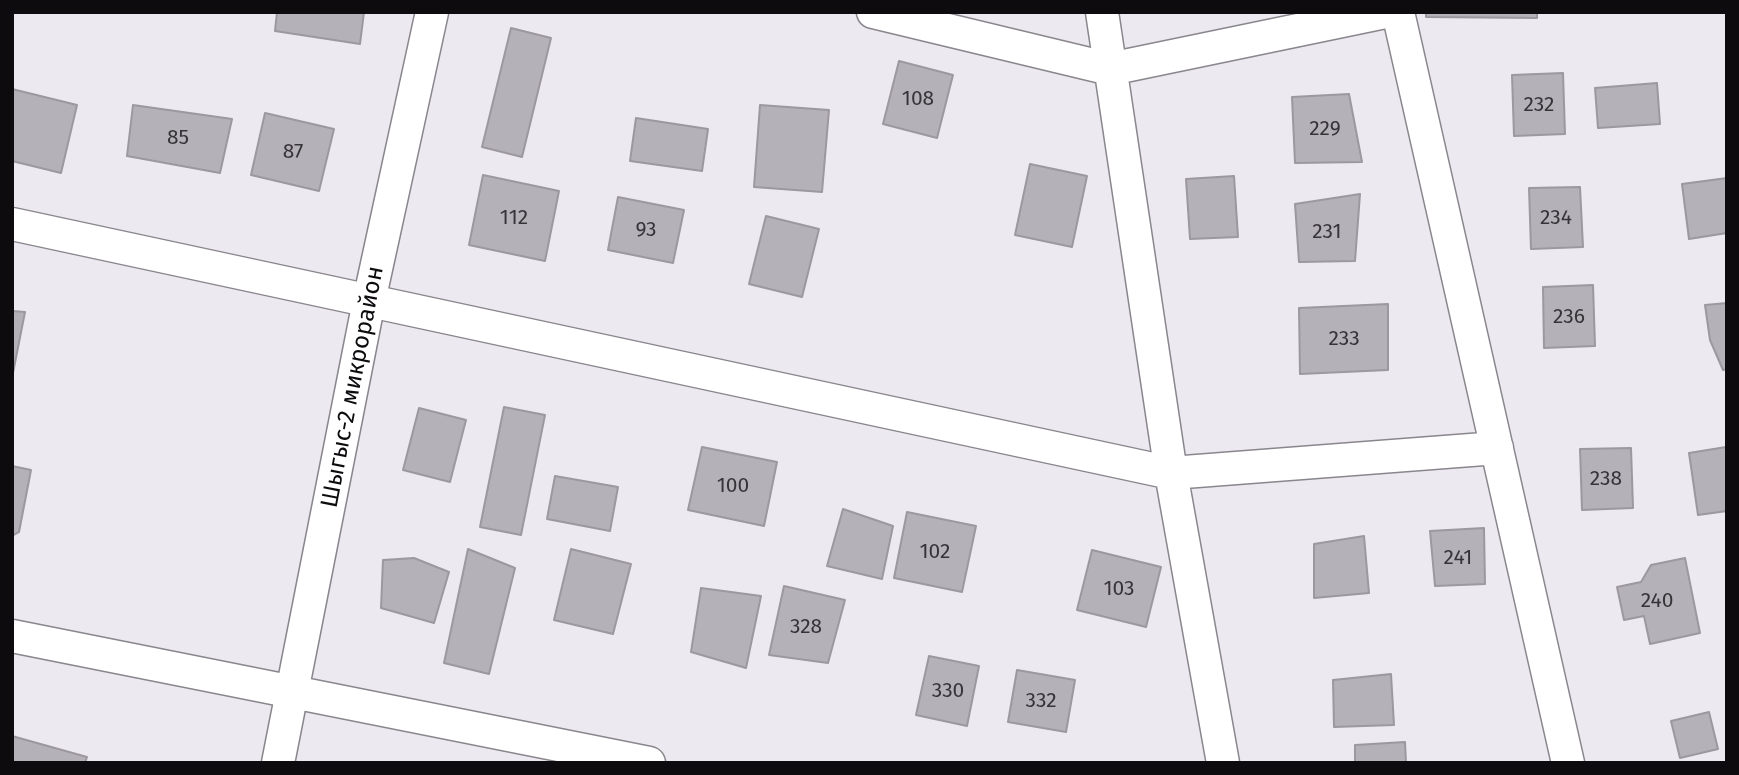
<!DOCTYPE html>
<meta charset="utf-8">
<style>
body{margin:0}
#map{position:relative;width:1739px;height:775px;overflow:hidden;background:#ede9f0;font-family:"Fira Sans",sans-serif}
canvas{display:block}
.frame{position:absolute;inset:0;border:14px solid #0d0b0e;pointer-events:none}
</style>
<div id="map">
<canvas width="1739" height="775"></canvas>
<div class="frame"></div>
</div>
<script>
const c = document.querySelector('canvas').getContext('2d');
c.lineJoin = 'round';
function fillPath(path, color) { c.fillStyle = color; c.fill(path, 'evenodd'); }
function trace(path, color, width, dash) { c.strokeStyle = color; c.lineWidth = width; c.lineCap = dash ? 'butt' : 'round'; c.setLineDash(dash || []); c.stroke(path); }
function write(font, color, halo, rows, align = 'center') {
  c.font = font + ' "Fira Sans",sans-serif'; c.lineWidth = 5; c.setLineDash([]); c.textBaseline = 'middle'; c.strokeStyle = halo; c.fillStyle = color; for (const [text, x, y, turn = 0] of rows) {
    c.save(); c.translate(x, y); c.rotate((+turn || 0) * Math.PI / 180); c.textAlign = isNaN(turn) ? turn : align; if (halo) c.strokeText(text, 0, 0); c.fillText(text, 0, 0); c.restore();
  }
}
const building = new Path2D(`
 M277,12H364L360,44L275,31Z
 M1426,12H1537V18L1426,17Z
 M511,28L551,38L522,157L482,147Z
 M899,61L953,75L937,138L883,124Z
 M1563,73L1565,134L1514,136L1512,75Z
 M1657,83L1660,124L1598,128L1595,88Z
 M12,89L77,105L61,173L12,161Z
 M1349,94L1362,162L1295,163L1292,97Z
 M133,105L232,119L220,173L127,156Z
 M760,105L829,110L822,192L754,187Z
 M265,113L334,129L319,191L251,175Z
 M636,118L708,129L702,171L630,161Z
 M1030,164L1087,176L1072,247L1015,235Z
 M483,175L559,191L545,261L469,245Z
 M1234,176L1238,237L1190,239L1186,179Z
 M1727,178V233L1689,239L1682,184Z
 M1580,187L1583,247L1531,249L1529,188Z
 M1360,194L1355,261L1299,262L1295,204Z
 M618,197L684,210L673,263L608,250Z
 M766,216L819,229L802,297L749,284Z
 M1593,285L1595,346L1544,348L1543,287Z
 M1727,303V369L1723,370L1710,340L1705,305Z
 M1388,304V370L1300,374L1299,308Z
 M12,311L25,312L12,378Z
 M504,407L545,415L521,535L480,527Z
 M419,408L466,420L450,482L403,470Z
 M702,447L777,462L764,526L688,510Z
 M1726,447L1727,511L1698,515L1689,453Z
 M1631,448L1633,508L1582,510L1580,449Z
 M12,466L31,470L19,532L12,536Z
 M555,476L618,487L610,531L547,519Z
 M843,509L893,526L882,579L827,566Z
 M907,512L976,526L962,592L894,578Z
 M1484,528L1485,584L1435,586L1430,531Z
 M1364,536L1369,593L1314,598V544Z
 M468,549L515,568L489,674L444,663Z
 M571,549L631,564L613,634L554,620Z
 M1092,550L1161,567L1146,627L1077,610Z
 M414,558L449,572L434,623L381,608L383,560Z
 M1685,558L1700,633L1650,644L1644,616L1624,620L1617,587L1641,582L1651,565Z
 M784,586L845,600L828,663L769,655Z
 M701,588L761,596L746,668L691,652Z
 M929,656L979,666L967,726L916,715Z
 M1017,670L1075,680L1066,732L1008,722Z
 M1391,674L1394,725L1334,727L1333,680Z
 M1709,712L1718,749L1680,758L1671,721Z
 M12,736L87,757L85,763H12Z
 M1405,742L1406,763H1355V745Z`);
fillPath(building, '#b5b1b9');
trace(building, '#9c989f', 2);
const minor = new Path2D(`
 M873,12L1110,69L1385,12
 M1102,12L1171,473L1223,763
 M1398,12L1568,763
 M12,224L1171,473L1497,448
 M12,636L649,763
 M278,763L369,301L432,12`);
trace(minor, '#8a868d', 35);
trace(minor, '#fff', 32);
write('21px', '#373439', null, [
 ["108",918,99],
 ["232",1539,105],
 ["229",1325,129],
 ["85",178,138],
 ["87",293,152],
 ["112",514,218],
 ["234",1556,218],
 ["93",646,230],
 ["231",1327,232],
 ["236",1569,317],
 ["233",1344,339],
 ["238",1606,479],
 ["100",733,486],
 ["102",935,552],
 ["241",1458,558],
 ["103",1119,589],
 ["240",1657,601],
 ["328",806,627],
 ["330",948,691],
 ["332",1041,701]
]);
write('24px', '#0d0b0e', '#fff', [
 ["Шыгыс-2 микрорайон",353,387,-79]
]);
</script>
